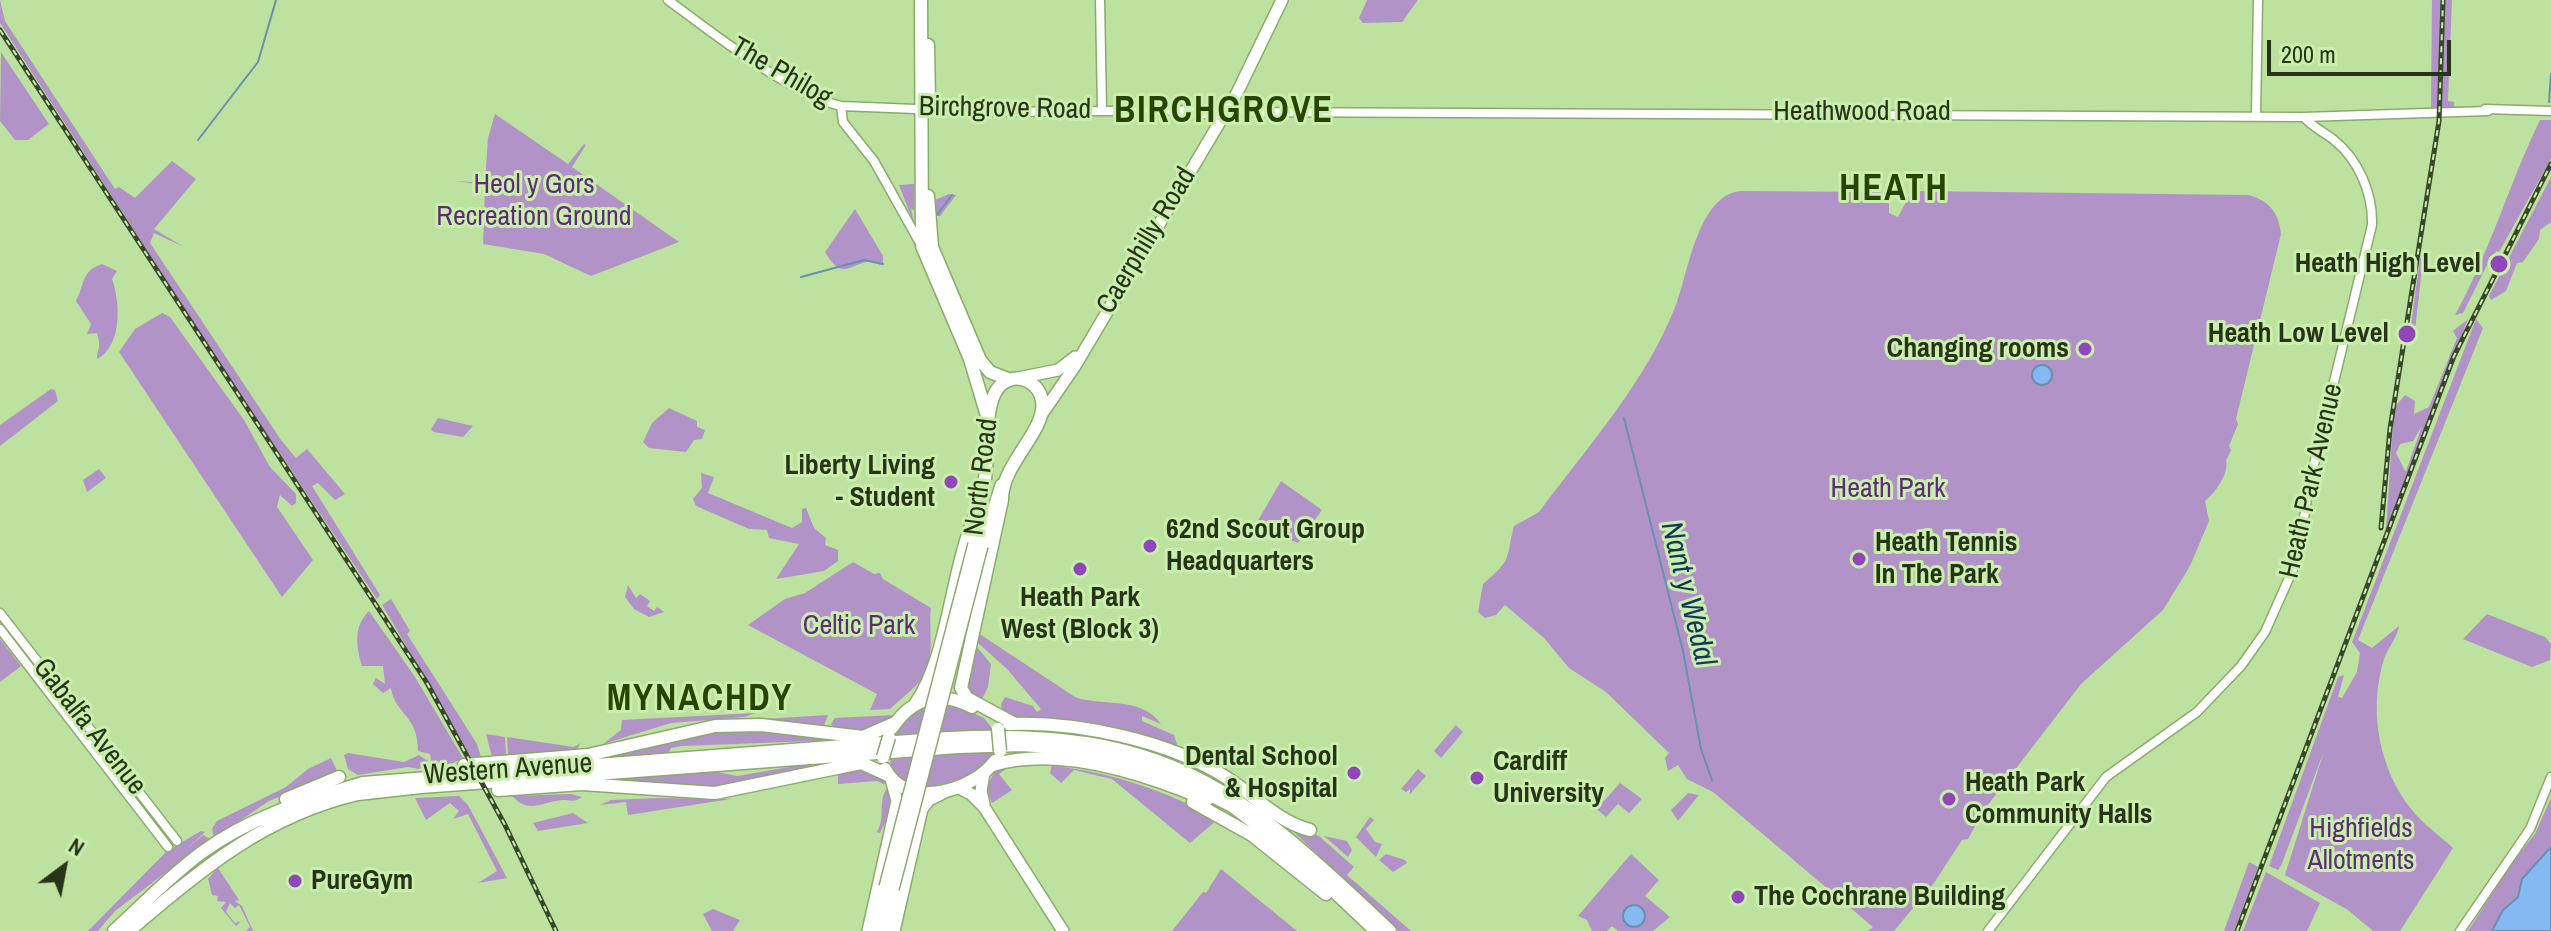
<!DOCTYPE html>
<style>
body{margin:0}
#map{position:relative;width:2551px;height:931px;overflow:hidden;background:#bde19e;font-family:"Archivo Narrow",sans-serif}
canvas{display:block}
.north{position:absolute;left:24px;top:827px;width:80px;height:80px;-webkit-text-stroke:6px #caeeab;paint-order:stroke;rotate:32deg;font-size:22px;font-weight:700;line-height:32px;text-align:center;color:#27341a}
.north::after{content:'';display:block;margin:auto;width:28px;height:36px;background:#27341a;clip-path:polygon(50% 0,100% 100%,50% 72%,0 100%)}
.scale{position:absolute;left:2267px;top:40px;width:184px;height:36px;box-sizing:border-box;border:4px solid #27341a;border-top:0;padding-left:10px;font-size:24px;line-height:28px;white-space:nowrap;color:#27341a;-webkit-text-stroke:6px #caeeab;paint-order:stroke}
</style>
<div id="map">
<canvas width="2551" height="931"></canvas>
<div class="north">N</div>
<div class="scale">200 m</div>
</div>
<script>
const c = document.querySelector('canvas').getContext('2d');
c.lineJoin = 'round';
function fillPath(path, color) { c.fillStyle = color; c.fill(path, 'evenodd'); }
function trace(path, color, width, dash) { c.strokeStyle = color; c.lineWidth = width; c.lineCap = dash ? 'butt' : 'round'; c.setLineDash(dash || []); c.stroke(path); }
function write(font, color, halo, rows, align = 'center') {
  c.font = font + ' "Archivo Narrow",sans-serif'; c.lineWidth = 6; c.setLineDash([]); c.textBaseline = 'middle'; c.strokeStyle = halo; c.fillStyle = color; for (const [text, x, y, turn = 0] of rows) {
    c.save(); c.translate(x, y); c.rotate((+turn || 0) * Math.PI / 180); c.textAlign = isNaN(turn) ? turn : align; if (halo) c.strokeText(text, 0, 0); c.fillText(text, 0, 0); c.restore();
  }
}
fillPath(new Path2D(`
 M0,0L5,21L115,189L119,187L135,198L172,161L196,179L154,229L184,247L154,233L150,243L281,440L296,458L307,449L345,494L335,500L318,483L312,486L380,595L377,599L219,362L0,23Z
 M1367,0H1418L1402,22L1363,23L1359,18Z
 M2432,0H2452L2448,101L2454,102V111L2431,110Z
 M1,52L49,124L28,140H15L0,121Z
 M495,114L568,164L584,144L586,145L572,167L679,242L591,276L544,254L483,244L485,185L454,181L485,183L488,138Z
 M2540,120H2551V159L2499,252L2496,251L2493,263L2489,261L2463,313L2455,315C2490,252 2509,184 2540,120Z
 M2551,177V222L2540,230L2539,239L2523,262L2517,263L2506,291L2491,300L2489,296Z
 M914,184V211L911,208L914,224L899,185Z
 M1740,191L1880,192L1889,204V213L1898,217L1912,191L2248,195C2269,200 2279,213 2281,234L2236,419L2238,424L2229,446L2231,450L2226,461C2229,474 2215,493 2205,501L2209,521L2190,566L2163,610L2081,684L1984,810L1968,839L1962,840L1934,883L1894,931H1868L1873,927L1713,792L1687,779L1678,765L1668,771L1665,758L1669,753L1606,692L1569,668L1544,638L1505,605L1496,615L1485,618L1478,612L1483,584C1513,558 1505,561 1514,526L1539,512C1588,446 1648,380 1677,302C1689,268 1699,196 1740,191Z
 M949,194L956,195L940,216H935V200Z
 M855,209L883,256V265C878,265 874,262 870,262C851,262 843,283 825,252Z
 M2420,258L2423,259L2414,339L2410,333Z
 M102,264L117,271L112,279C120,301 123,346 97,359C97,349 102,350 97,333L87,334L91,324L76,301C85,284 81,271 102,264Z
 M162,313L170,317L244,420L270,467L296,494V503L292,506L280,495L277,507L313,560L282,597L119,352L135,329Z
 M2468,319L2386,530L2394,408L2405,395L2415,401L2414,414L2429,407L2457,338L2453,331ZM2422,426L2406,471H2405L2396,453L2400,444L2413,441Z
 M2476,319L2483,328L2358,640L2372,648L2399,626C2395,643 2389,645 2384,659C2368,710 2379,770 2412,810C2424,825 2439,835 2453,848L2400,931H2373L2348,910L2285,875L2324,751L2281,866L2278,870L2269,866L2338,677L2344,675L2338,697L2342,698L2357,672L2360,653L2352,642Z
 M51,389L55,390L58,401L0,446V425Z
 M669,408L697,421V427L705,430L702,439L694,440L686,452L649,448L643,442L652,423Z
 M438,418L473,426L463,437L434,432L431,429Z
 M99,469L106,478L87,492L83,480Z
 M701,473L714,477L708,493L792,528L802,522V509L806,508L814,528L826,538L825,545L838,550V561L824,571L776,579L799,544L769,538L767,530L749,529L696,506L693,499L702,488Z
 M1281,481L1322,510L1298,543L1256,524Z
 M853,562L874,574L880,573L883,579L931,608C928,629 936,656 923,677C915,689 900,699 890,709L870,710L877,694L748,625L785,599L805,593Z
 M628,585L636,598L640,594L650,601L647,606L654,611L657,607L664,612L649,617L634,609L625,597Z
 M391,599L410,631L407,634L477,744L481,757H471L384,608L382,605Z
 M369,611L415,677L463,758L447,766L432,765L430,754L418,751C418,714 395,715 391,688L383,693L373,684L376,678L385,684L383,666H362C356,646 353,627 369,611Z
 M2487,614L2545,637L2551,644L2550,660L2532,667L2463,639Z
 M5,627H8L129,787H125Z
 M978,633L1075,697C1103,707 1142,696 1161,724L1142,716V721L1174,735L1178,748L1169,743L1015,720L1002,710L1001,704L1005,697L1033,706L1037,712L1041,709L1007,669L977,642Z
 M0,639L21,666L0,682Z
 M976,646L991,664L988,687L980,703C960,688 966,667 976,646Z
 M946,701L984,718L994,731L937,734Z
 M928,702L920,735L895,737L908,716Z
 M756,713L744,717L671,723L603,744L621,730L622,720Z
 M828,715L823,728L764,719Z
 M895,715L862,732L833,728L831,724L835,718Z
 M1456,725L1463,732L1441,758L1434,751Z
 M763,730L839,740L682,746L671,748L668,754L587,760L704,731Z
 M486,734L505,737L506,756L492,757Z
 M507,737L574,747L581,743L576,750L508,756Z
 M995,750L994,755L969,778L924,788L933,753Z
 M348,753L404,762L419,755L428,761L419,769L408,767L358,775L348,769L344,755Z
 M915,753L907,786L891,771L890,756Z
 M331,758L338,773L269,801L214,838L212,829L217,821L286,787L308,769Z
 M830,760H843L768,779L699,789L582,780L707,770L737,776Z
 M1016,762C1100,768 1164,786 1237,831L1217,820L1190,843L1112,779L1074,770L1061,783L1050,773L1052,765L1026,763L1010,766L999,774L1012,790L992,803L986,788L995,771Z
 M864,766L879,774L886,785L877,781L838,784V772Z
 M1418,769L1426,776L1410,794V789L1406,792L1401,789Z
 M1620,783L1642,799L1629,813L1618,804L1606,817L1593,806L1600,798L1604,801Z
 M888,787C899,802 887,818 880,833L877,832C886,818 877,800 888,787Z
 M1688,793L1699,795L1678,821L1671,810Z
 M571,794L582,797C574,803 572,800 563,800C542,801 530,815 512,796Z
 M459,796L468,805L507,878L478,883L497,871L468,814L453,819L459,811L450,803L426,820L415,798Z
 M657,798L731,799L628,815L626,802L600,805L611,800Z
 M2551,798V931H2468L2513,861L2535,834Z
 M573,813L588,823L538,831L533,823Z
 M1370,817L1374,820L1366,829L1375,842L1382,844L1376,857L1356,837Z
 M1298,829L1319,836L1354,867L1347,875L1411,931H1398L1295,833Z
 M201,831L205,832L186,849L203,835L210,839L115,911L98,931H88L167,851Z
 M1324,836L1347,841L1352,850L1348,857Z
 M1386,854L1405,860L1407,863L1393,872L1379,860Z
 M1631,854L1659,880L1645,896L1670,917L1653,931H1618L1612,926L1607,931H1592L1587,920L1578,916Z
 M2249,862L2258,867L2234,931H2224Z
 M218,868L239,900L235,901L242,906L253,931H246L250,927L239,905L235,908L230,903L226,912L235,923L241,921L236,926L221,908L226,902L217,901L218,896L212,895L208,879Z
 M1221,869L1297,931H1172L1203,892L1206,893Z
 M2266,872L2320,903L2307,931H2243Z
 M713,909L740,920L733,931H712L703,914Z`), '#b293c8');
const water = new Path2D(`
 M2032 375a10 10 0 1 1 20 0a10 10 0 1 1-20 0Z
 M2551,847V931H2492L2503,910L2518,897L2522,879Z
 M1623 916a11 11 0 1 1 22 0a11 11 0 1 1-22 0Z`);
fillPath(water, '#84b9f2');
trace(water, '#6891b1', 2);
trace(new Path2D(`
 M2549,102L2551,74
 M198,140L258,62L276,0
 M936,216L952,195
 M801,277L864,260L883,264
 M1624,418L1683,651L1701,749L1712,780`), '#6891b1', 2);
const minor = new Path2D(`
 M668,0C711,32 790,94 841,106L990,112L1221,110
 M1100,0L1102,110
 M841,106L843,122L874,161L921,245
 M1235,109L1249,112L2304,117L2488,111
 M2485,109L2551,111
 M1185,112L1215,115L1222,110
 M2256,114L2258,0
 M0,613L177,841
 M0,629L168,847
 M1988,931L2106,777L2197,712L2241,666L2265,632L2298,558L2309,485L2372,225C2373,194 2359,160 2334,140C2324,132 2312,127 2304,117
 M2460,931L2530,829L2551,777`);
const major = new Path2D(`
 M1018,378L1058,370L1075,357
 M1042,414L1075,366L1237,93L1282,0
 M974,544L978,513
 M982,546L1001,485
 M984,773L981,791L984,804
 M957,787L971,794L984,807L1063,931
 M868,931L897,801L891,779
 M877,931L885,887
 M885,931L893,889
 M894,931L922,809L929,800L945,792`);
const highway = new Path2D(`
 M921,0L922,246L970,359L988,419
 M924,109L929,101L928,45
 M928,196L932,247L980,360L990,372L1008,379
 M916,703C943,664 950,596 964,548C970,524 981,503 985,478C989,453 984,417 994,395C1000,381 1015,374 1029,382C1036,386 1041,393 1042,401C1047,431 1001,464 1002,500L961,688L967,698L1015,724
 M1009,724C1077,721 1170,741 1227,778C1254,795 1278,822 1310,830
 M892,728C912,698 940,690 972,707
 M464,765L588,755L715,726L761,725L863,737L895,723
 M993,765C1059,745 1146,774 1207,800
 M885,769C907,811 973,791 995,761
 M498,790L582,784L715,793L861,763L888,775
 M286,799L339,777
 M1193,802L1252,835L1326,894
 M114,931C142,905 170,876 201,853C250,817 306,800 363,783L948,738C1165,727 1239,787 1390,931
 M129,931C198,871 266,815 358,794L421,787L958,747L1021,745L1079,749L1166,773L1232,806L1289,849L1376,931`);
trace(minor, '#8aab6c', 11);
trace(major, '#8aab6c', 14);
trace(highway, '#8aab6c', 15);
trace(minor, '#fff', 8);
trace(major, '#fff', 11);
trace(highway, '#fff', 12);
const rail = new Path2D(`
 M0,30L427,683L505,825L556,931
 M2381,528L2390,429L2439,121L2443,0
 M2237,931L2454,356L2551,164`);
trace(rail, '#384729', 5);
trace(rail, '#caeeab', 2, [6]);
const majorBridge = new Path2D(`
 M885,887L974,544
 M893,889L982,546`);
const highwayBridge = new Path2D(`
 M998,729L1000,751
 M883,757L889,737`);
trace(majorBridge, '#8aab6c', 14, []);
trace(highwayBridge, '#8aab6c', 15, []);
trace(majorBridge, '#fff', 11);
trace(highwayBridge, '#fff', 12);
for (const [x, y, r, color] of [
 [2499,264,10,"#9047b9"],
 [2407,334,10,"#9047b9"],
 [2085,349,8,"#9047b9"],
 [951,482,8,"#9047b9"],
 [1150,546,8,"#9047b9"],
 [1859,559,8,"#9047b9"],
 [1080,569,8,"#9047b9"],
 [1354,773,8,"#9047b9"],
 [1477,778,8,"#9047b9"],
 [1949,799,8,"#9047b9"],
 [295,881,8,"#9047b9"],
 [1738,897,8,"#9047b9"]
]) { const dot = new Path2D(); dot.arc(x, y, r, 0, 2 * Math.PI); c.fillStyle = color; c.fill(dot); trace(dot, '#caeeab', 3); }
write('28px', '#27341a', '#caeeab', [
 ["The Philog",781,73,30],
 ["Birchgrove Road",1005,109,1],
 ["Heathwood Road",1862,112],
 ["Caerphilly Road",1147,241,-59],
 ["North Road",982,477,-83],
 ["Heath Park Avenue",2312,481,-77],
 ["Gabalfa Avenue",89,727,52],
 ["Western Avenue",508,770,-4]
]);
write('28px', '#5d2d79', '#caeeab', [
 ["Heol y Gors",534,185],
 ["Recreation Ground",534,217],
 ["Heath Park",1888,489],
 ["Celtic Park",859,626],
 ["Highfields",2361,829],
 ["Allotments",2361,861]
]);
write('bold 28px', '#27341a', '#caeeab', [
 ["Heath High Level",2481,264,"right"],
 ["Heath Low Level",2389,334,"right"],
 ["Changing rooms",2069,349,"right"],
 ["Liberty Living",935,466,"right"],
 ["- Student",935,498,"right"],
 ["62nd Scout Group",1166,530],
 ["Headquarters",1166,562],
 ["Heath Tennis",1875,543],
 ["In The Park",1875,575],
 ["Heath Park",1080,598,"center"],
 ["West (Block 3)",1080,630,"center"],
 ["Dental School",1338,757,"right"],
 ["& Hospital",1338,789,"right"],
 ["Cardiff",1493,762],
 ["University",1493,794],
 ["Heath Park",1965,783],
 ["Community Halls",1965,815],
 ["PureGym",311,881],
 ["The Cochrane Building",1754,897]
], 'left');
write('italic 30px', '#12385c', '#caeeab', [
 ["Nant y Wedal",1687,594,76]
]);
c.letterSpacing = '2px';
write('bold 36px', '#284401', '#caeeab', [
 ["BIRCHGROVE",1224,112],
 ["HEATH",1894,190],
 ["MYNACHDY",700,700]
]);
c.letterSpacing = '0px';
</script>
